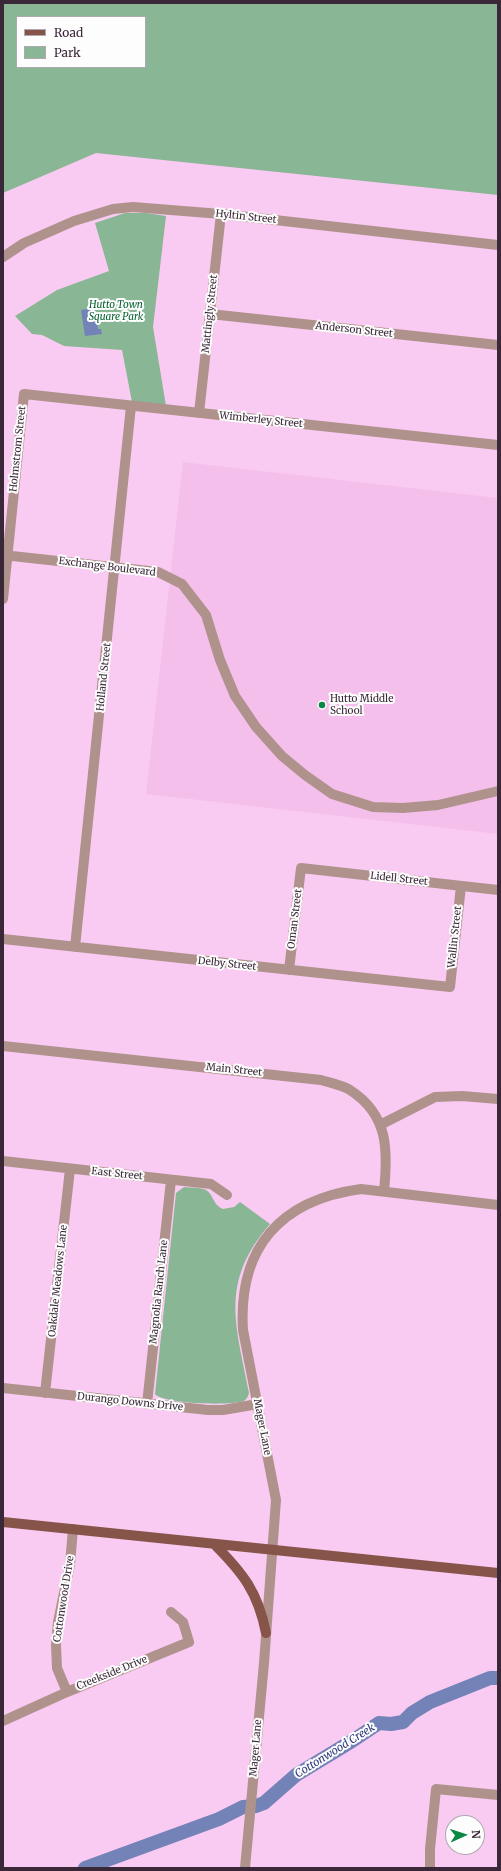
<!DOCTYPE html>
<style>
body{margin:0}
#map{position:relative;width:501px;height:1871px;overflow:hidden;background:#facbf2;font-family:Merriweather,serif}
canvas{display:block}
.frame{position:absolute;inset:0;border:4px solid #3a2838;pointer-events:none}
.legend{position:absolute;left:16px;top:16px;width:130px;height:52px;box-sizing:border-box;background:#fdfdfd;border:1px solid #afa8ae;margin:0;padding:5px 7px;list-style:none;font-size:12px;color:#3a2838}
.legend li{display:flex;align-items:center;gap:8px;height:20px}
.legend b{width:20px;border:1px solid #afa8ae}
.north{position:absolute;left:445px;top:1815px;width:40px;height:40px;box-sizing:border-box;background:#fdfdfd;border:1px solid #afa8ae;border-radius:50%;rotate:87deg;font-size:11px;font-weight:700;line-height:16px;text-align:center;color:#3a2838}
.north::after{content:'';display:block;margin:auto;width:14px;height:18px;background:#078945;clip-path:polygon(50% 0,100% 100%,50% 72%,0 100%)}
</style>
<div id="map">
<canvas width="501" height="1871"></canvas>
<div class="frame"></div>
<ul class="legend">
<li><b style="height:5px;background:#87544a"></b>Road</li>
<li><b style="height:11px;background:#89b694"></b>Park</li>
</ul>
<div class="north">N</div>
</div>
<script>
const c = document.querySelector('canvas').getContext('2d');
c.lineJoin = 'round';
function fillPath(path, color) { c.fillStyle = color; c.fill(path, 'evenodd'); }
function trace(path, color, width, dash) { c.strokeStyle = color; c.lineWidth = width; c.lineCap = dash ? 'butt' : 'round'; c.setLineDash(dash || []); c.stroke(path); }
function write(font, color, halo, rows, align = 'center') {
  c.font = font + ' Merriweather,serif'; c.lineWidth = 4; c.setLineDash([]); c.textBaseline = 'middle'; c.strokeStyle = halo; c.fillStyle = color; for (const [text, x, y, turn = 0] of rows) {
    c.save(); c.translate(x, y); c.rotate((+turn || 0) * Math.PI / 180); c.textAlign = isNaN(turn) ? turn : align; if (halo) c.strokeText(text, 0, 0); c.fillText(text, 0, 0); c.restore();
  }
}
fillPath(new Path2D(`
 M183,462L498,498V834L146,794Z`), '#f5bfec');
fillPath(new Path2D(`
 M3,3H498V195L96,153L3,193ZM17,17H145V67H17Z
 M125,213H146L166,216L153,327L166,406L132,402L122,350L64,346L42,335L32,334L15,316L57,290L109,271L95,223Z
 M184,1187C190,1188 201,1187 206,1190C214,1195 212,1204 223,1209L234,1207L240,1202L270,1224C219,1283 236,1324 249,1393C248,1396 247,1399 244,1401C231,1406 163,1404 155,1394L176,1193Z`), '#89b694');
fillPath(new Path2D(`
 M95,308L98,329H101L102,334L85,336L81,310Z`), '#7382b7');
trace(new Path2D(`
 M85,1868L219,1819L243,1807L256,1806L264,1803L296,1775L352,1741L379,1723L391,1724L403,1722L412,1713L430,1702L490,1678H498`), '#7382b7', 14);
trace(new Path2D(`
 M3,257L24,243L74,221L113,209L133,207L221,214L498,245
 M210,314L498,345
 M199,413L221,214
 M3,555L158,572L182,584L206,615L220,660L235,696L256,727L282,756L305,775L332,794L373,807L403,808L438,805L498,791
 M3,599L24,394L498,445
 M3,939L450,987L461,886
 M75,947L131,406
 M289,970L301,868L498,890
 M3,1046L321,1080C331,1083 342,1085 350,1090C389,1115 388,1151 384,1191
 M380,1125L435,1097L462,1096L498,1099
 M3,1161L211,1184L227,1195
 M3,1388L208,1410H223L258,1404
 M45,1393L70,1169
 M147,1404L171,1180
 M67,1692L57,1668L56,1645L58,1622L70,1564L73,1529
 M3,1721L67,1692L189,1642L183,1622L171,1612
 M245,1868L264,1663L276,1500L243,1330C238,1248 280,1200 361,1189L498,1205
 M430,1868V1849L436,1789L498,1795`), '#b0928c', 10);
trace(new Path2D(`
 M3,1522L498,1573
 M214,1544C243,1573 258,1592 266,1633`), '#87544a', 10);
for (const [x, y, r, color] of [
 [322,705,4,"#078945"]
]) { const dot = new Path2D(); dot.arc(x, y, r, 0, 2 * Math.PI); c.fillStyle = color; c.fill(dot); trace(dot, '#fdfdfd', 1.5); }
write('10px', '#3a2838', '#fdfdfd', [
 ["Hyltin Street",246,217,6],
 ["Mattingly Street",210,314,-84],
 ["Anderson Street",354,330,6],
 ["Wimberley Street",261,420,6],
 ["Holmstrom Street",18,449,-84],
 ["Exchange Boulevard",107,567,7],
 ["Holland Street",104,677,-84],
 ["Lidell Street",399,879,6],
 ["Oman Street",295,919,-83],
 ["Wallin Street",455,937,-84],
 ["Delby Street",227,964,6],
 ["Main Street",234,1070,6],
 ["East Street",117,1174,6],
 ["Oakdale Meadows Lane",58,1281,-84],
 ["Magnolia Ranch Lane",159,1292,-84],
 ["Durango Downs Drive",130,1402,6],
 ["Mager Lane",262,1427,79],
 ["Cottonwood Drive",64,1599,-81],
 ["Creekside Drive",112,1673,-22],
 ["Mager Lane",256,1748,-85]
]);
write('italic 10px', '#056230', '#fdfdfd', [
 ["Hutto Town",116,305],
 ["Square Park",116,317]
]);
write('10px', '#3a2838', '#fdfdfd', [
 ["Hutto Middle",330,699],
 ["School",330,711]
], 'left');
write('italic 11px', '#2b3779', '#fdfdfd', [
 ["Cottonwood Creek",335,1751,-32]
]);
</script>
